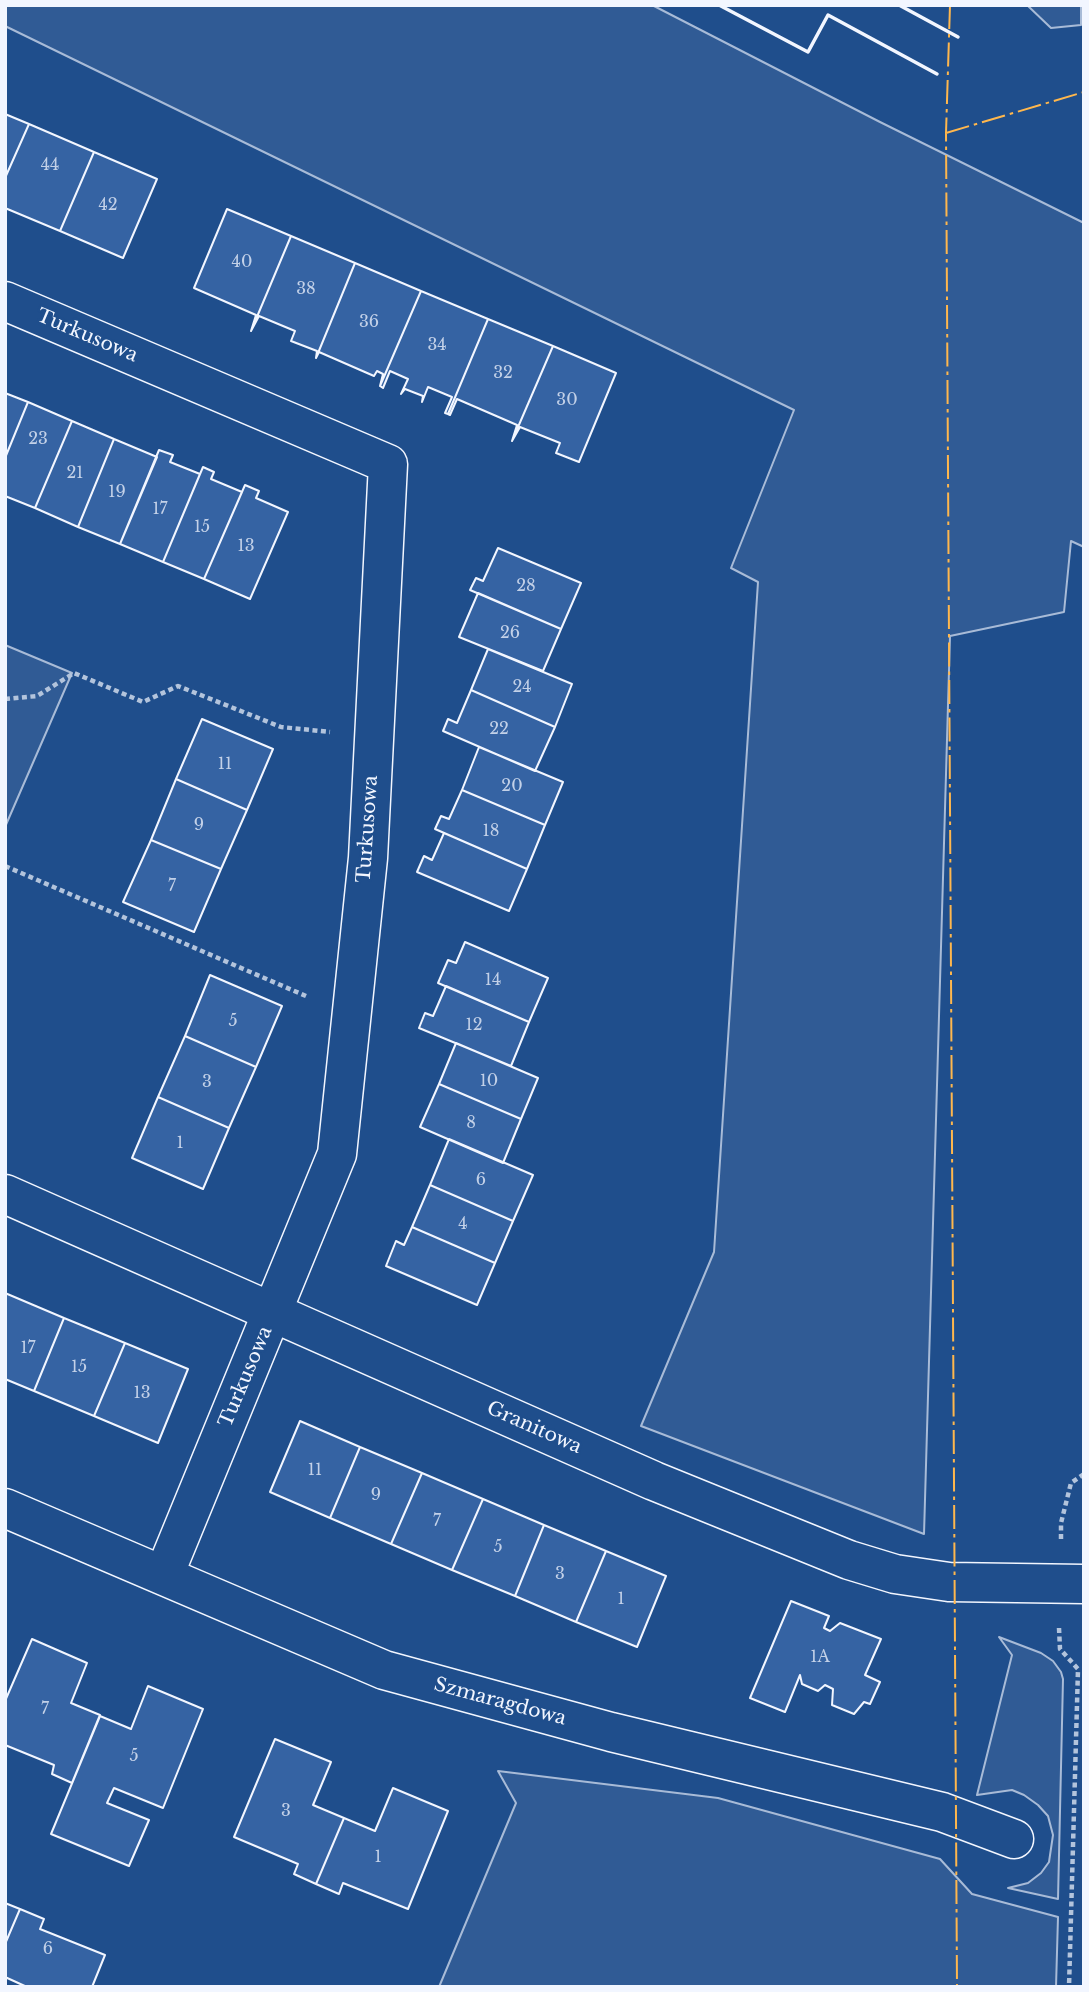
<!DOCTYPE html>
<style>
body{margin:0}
#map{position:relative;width:1089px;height:1992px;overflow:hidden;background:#1f4e8c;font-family:"Libre Baskerville",serif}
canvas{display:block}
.frame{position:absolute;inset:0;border:7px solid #f2f6ff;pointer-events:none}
</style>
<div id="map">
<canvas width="1089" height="1992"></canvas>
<div class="frame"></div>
</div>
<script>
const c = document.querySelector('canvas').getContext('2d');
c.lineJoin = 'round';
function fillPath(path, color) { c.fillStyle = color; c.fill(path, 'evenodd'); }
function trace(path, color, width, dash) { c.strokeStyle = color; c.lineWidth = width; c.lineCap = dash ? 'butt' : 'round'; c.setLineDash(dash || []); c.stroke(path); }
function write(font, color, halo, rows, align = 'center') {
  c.font = font + ' "Libre Baskerville",serif'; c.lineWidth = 5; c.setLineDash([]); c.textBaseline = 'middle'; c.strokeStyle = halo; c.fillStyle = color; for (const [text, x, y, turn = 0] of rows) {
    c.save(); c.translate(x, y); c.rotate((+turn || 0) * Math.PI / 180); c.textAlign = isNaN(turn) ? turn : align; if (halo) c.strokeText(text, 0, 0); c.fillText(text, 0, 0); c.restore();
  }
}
const built = new Path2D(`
 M5,5H652L880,122L1084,223V547L1071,541L1064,612L950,636L924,1534L641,1426L714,1252L758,582L731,568L794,410L5,26Z
 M1027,5H1081V25L1051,28Z
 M5,645L72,673L5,827Z
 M999,1637L1041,1653L1053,1661L1061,1672L1063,1679L1058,1899L1008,1888L1028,1883L1041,1873L1049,1862L1053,1835L1048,1816L1038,1805L1024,1795L1012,1790L977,1795L1012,1655Z
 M498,1771L718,1798L940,1859L972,1894L1058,1917L1056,1987H439L516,1803Z`);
fillPath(built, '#305b95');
trace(built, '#a8bbd7', 2);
const building = new Path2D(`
 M5,114L29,124L5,178Z
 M29,124L94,152L60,231L5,208V178Z
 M94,152L157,179L123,258L60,231Z
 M227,209L291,236L251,331L256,315L194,288Z
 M291,236L355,263L316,358L317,351L291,341L295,331L259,316L251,331Z
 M355,263L421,291L380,386L383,374L377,371L374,376L319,352L316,358Z
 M421,291L488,319L448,414L445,413L452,397L428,387L422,402L423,396L405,389L401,394L408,379L390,371L383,388L380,386Z
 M488,319L553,346L512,441L517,425L457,399L450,415L448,414Z
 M553,346L616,373L579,462L556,453L560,443L520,427L512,441Z
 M5,393L28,402L5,458Z
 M28,402L72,421L35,508L5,496V458Z
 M72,421L114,439L78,527L35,508Z
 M114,439L157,457L120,544L78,527Z
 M159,450L173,455L170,462L200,474L163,562L120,544Z
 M203,467L214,472L211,479L242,492L204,579L163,562Z
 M245,485L259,491L256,498L288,512L250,599L204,579Z
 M498,548L581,583L561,629L470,590L476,578L483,581Z
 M478,593L561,629L543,671L459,637Z
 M488,649L572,684L555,727L471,690Z
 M471,690L555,727L535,771L443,731L448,719L457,723Z
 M202,719L273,749L247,810L176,779Z
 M479,747L563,782L545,825L462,790Z
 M176,779L247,810L221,869L151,840Z
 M462,790L545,825L527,869L435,829L441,816L449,819Z
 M444,833L527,869L509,911L417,872L424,856L432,860Z
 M151,840L221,869L194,932L123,902Z
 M465,942L548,978L529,1022L438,983L448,960L456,963Z
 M210,975L282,1006L256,1067L185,1036Z
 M446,986L529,1022L511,1066L419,1028L425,1013L433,1016Z
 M185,1036L256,1067L229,1128L158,1097Z
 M456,1043L538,1078L521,1119L439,1084Z
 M439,1084L521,1119L503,1163L420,1127Z
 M158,1097L229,1128L203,1189L132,1158Z
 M449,1139L533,1175L513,1221L430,1185Z
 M430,1185L513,1221L495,1263L412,1227Z
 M412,1227L495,1263L477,1305L386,1266L396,1241L404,1245Z
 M5,1293L64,1318L34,1391L5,1379Z
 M64,1318L125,1343L94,1416L34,1391Z
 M125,1343L188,1369L158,1443L94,1416Z
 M300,1421L360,1447L330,1518L270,1492Z
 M360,1447L422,1473L391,1544L330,1518Z
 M422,1473L483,1499L452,1570L391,1544Z
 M483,1499L544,1525L515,1596L452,1570Z
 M544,1525L606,1551L576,1622L515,1596Z
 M606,1551L666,1576L637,1647L576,1622Z
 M791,1601L829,1616L824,1628L830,1631L840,1623L881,1639L865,1675L880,1682L870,1704L864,1702L854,1714L832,1705L833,1689L825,1685L818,1691L802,1684L800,1675L785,1712L750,1698Z
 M32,1639L87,1663L71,1703L100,1715L72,1783L52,1774L54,1765L5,1745V1701Z
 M148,1686L203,1709L163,1808L114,1788L107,1803L149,1820L129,1866L51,1834L100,1716L131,1729Z
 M275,1739L331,1762L313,1805L344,1818L316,1884L294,1874L298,1864L234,1837Z
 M393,1788L448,1811L408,1909L343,1883L339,1894L316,1884L344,1818L375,1831Z
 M5,1903L20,1909L5,1944Z
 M20,1909L44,1919L40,1929L105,1955L92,1987H27L5,1977V1944Z`);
fillPath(building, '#3563a3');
trace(building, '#f2f6ff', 2);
const minor = new Path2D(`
 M5,301L388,464L368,858L337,1154L164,1575
 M5,1194L654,1481L849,1560L895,1574L949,1582L1084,1584
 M5,1508L384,1670L611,1732L942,1812L1014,1839`);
trace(minor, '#f2f6ff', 41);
trace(new Path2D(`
 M5,699L37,696L74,673L143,702L178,686L281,727L330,732
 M5,866L306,996
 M1061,1539V1523L1071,1483L1084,1474
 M1059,1628L1060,1649L1078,1669L1069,1987`), '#b3c4dc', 4.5, [5, 3.5]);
trace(minor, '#1f4e8c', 38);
trace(new Path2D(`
 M719,5L808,52L828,15L937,74
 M899,5L958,37`), '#f2f6ff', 3.5);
trace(new Path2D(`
 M950,5L946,133L957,1987
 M946,133L1084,92`), '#ffb74d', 2, [24, 5, 3.5, 5]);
write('16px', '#c3d1e8', null, [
 ["44",50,165],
 ["42",108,205],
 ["40",242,262],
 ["38",306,289],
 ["36",369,322],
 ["34",437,345],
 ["32",503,373],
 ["30",567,400],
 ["23",38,439],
 ["21",75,473],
 ["19",117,492],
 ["17",160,509],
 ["15",202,527],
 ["13",246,546],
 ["28",526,586],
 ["26",510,633],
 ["24",522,687],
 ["22",499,729],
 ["11",225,764],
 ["20",512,786],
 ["9",199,825],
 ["18",491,831],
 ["7",172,886],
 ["14",493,980],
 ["5",233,1021],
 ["12",474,1025],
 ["10",489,1081],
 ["3",207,1082],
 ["8",471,1123],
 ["1",180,1143],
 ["6",481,1180],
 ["4",463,1224],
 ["17",28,1348],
 ["15",79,1367],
 ["13",142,1393],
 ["11",315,1470],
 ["9",376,1495],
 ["7",437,1521],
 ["5",498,1547],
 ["3",560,1574],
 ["1",621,1599],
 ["1A",820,1657],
 ["7",45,1709],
 ["5",134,1756],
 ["3",286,1811],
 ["1",378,1857],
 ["6",48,1949]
]);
write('19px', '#f2f6ff', '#1f4e8c', [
 ["Turkusowa",87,336,23],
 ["Turkusowa",368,829,-86],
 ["Turkusowa",246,1377,-67],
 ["Granitowa",534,1428,24],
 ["Szmaragdowa",500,1702,15]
]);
</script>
